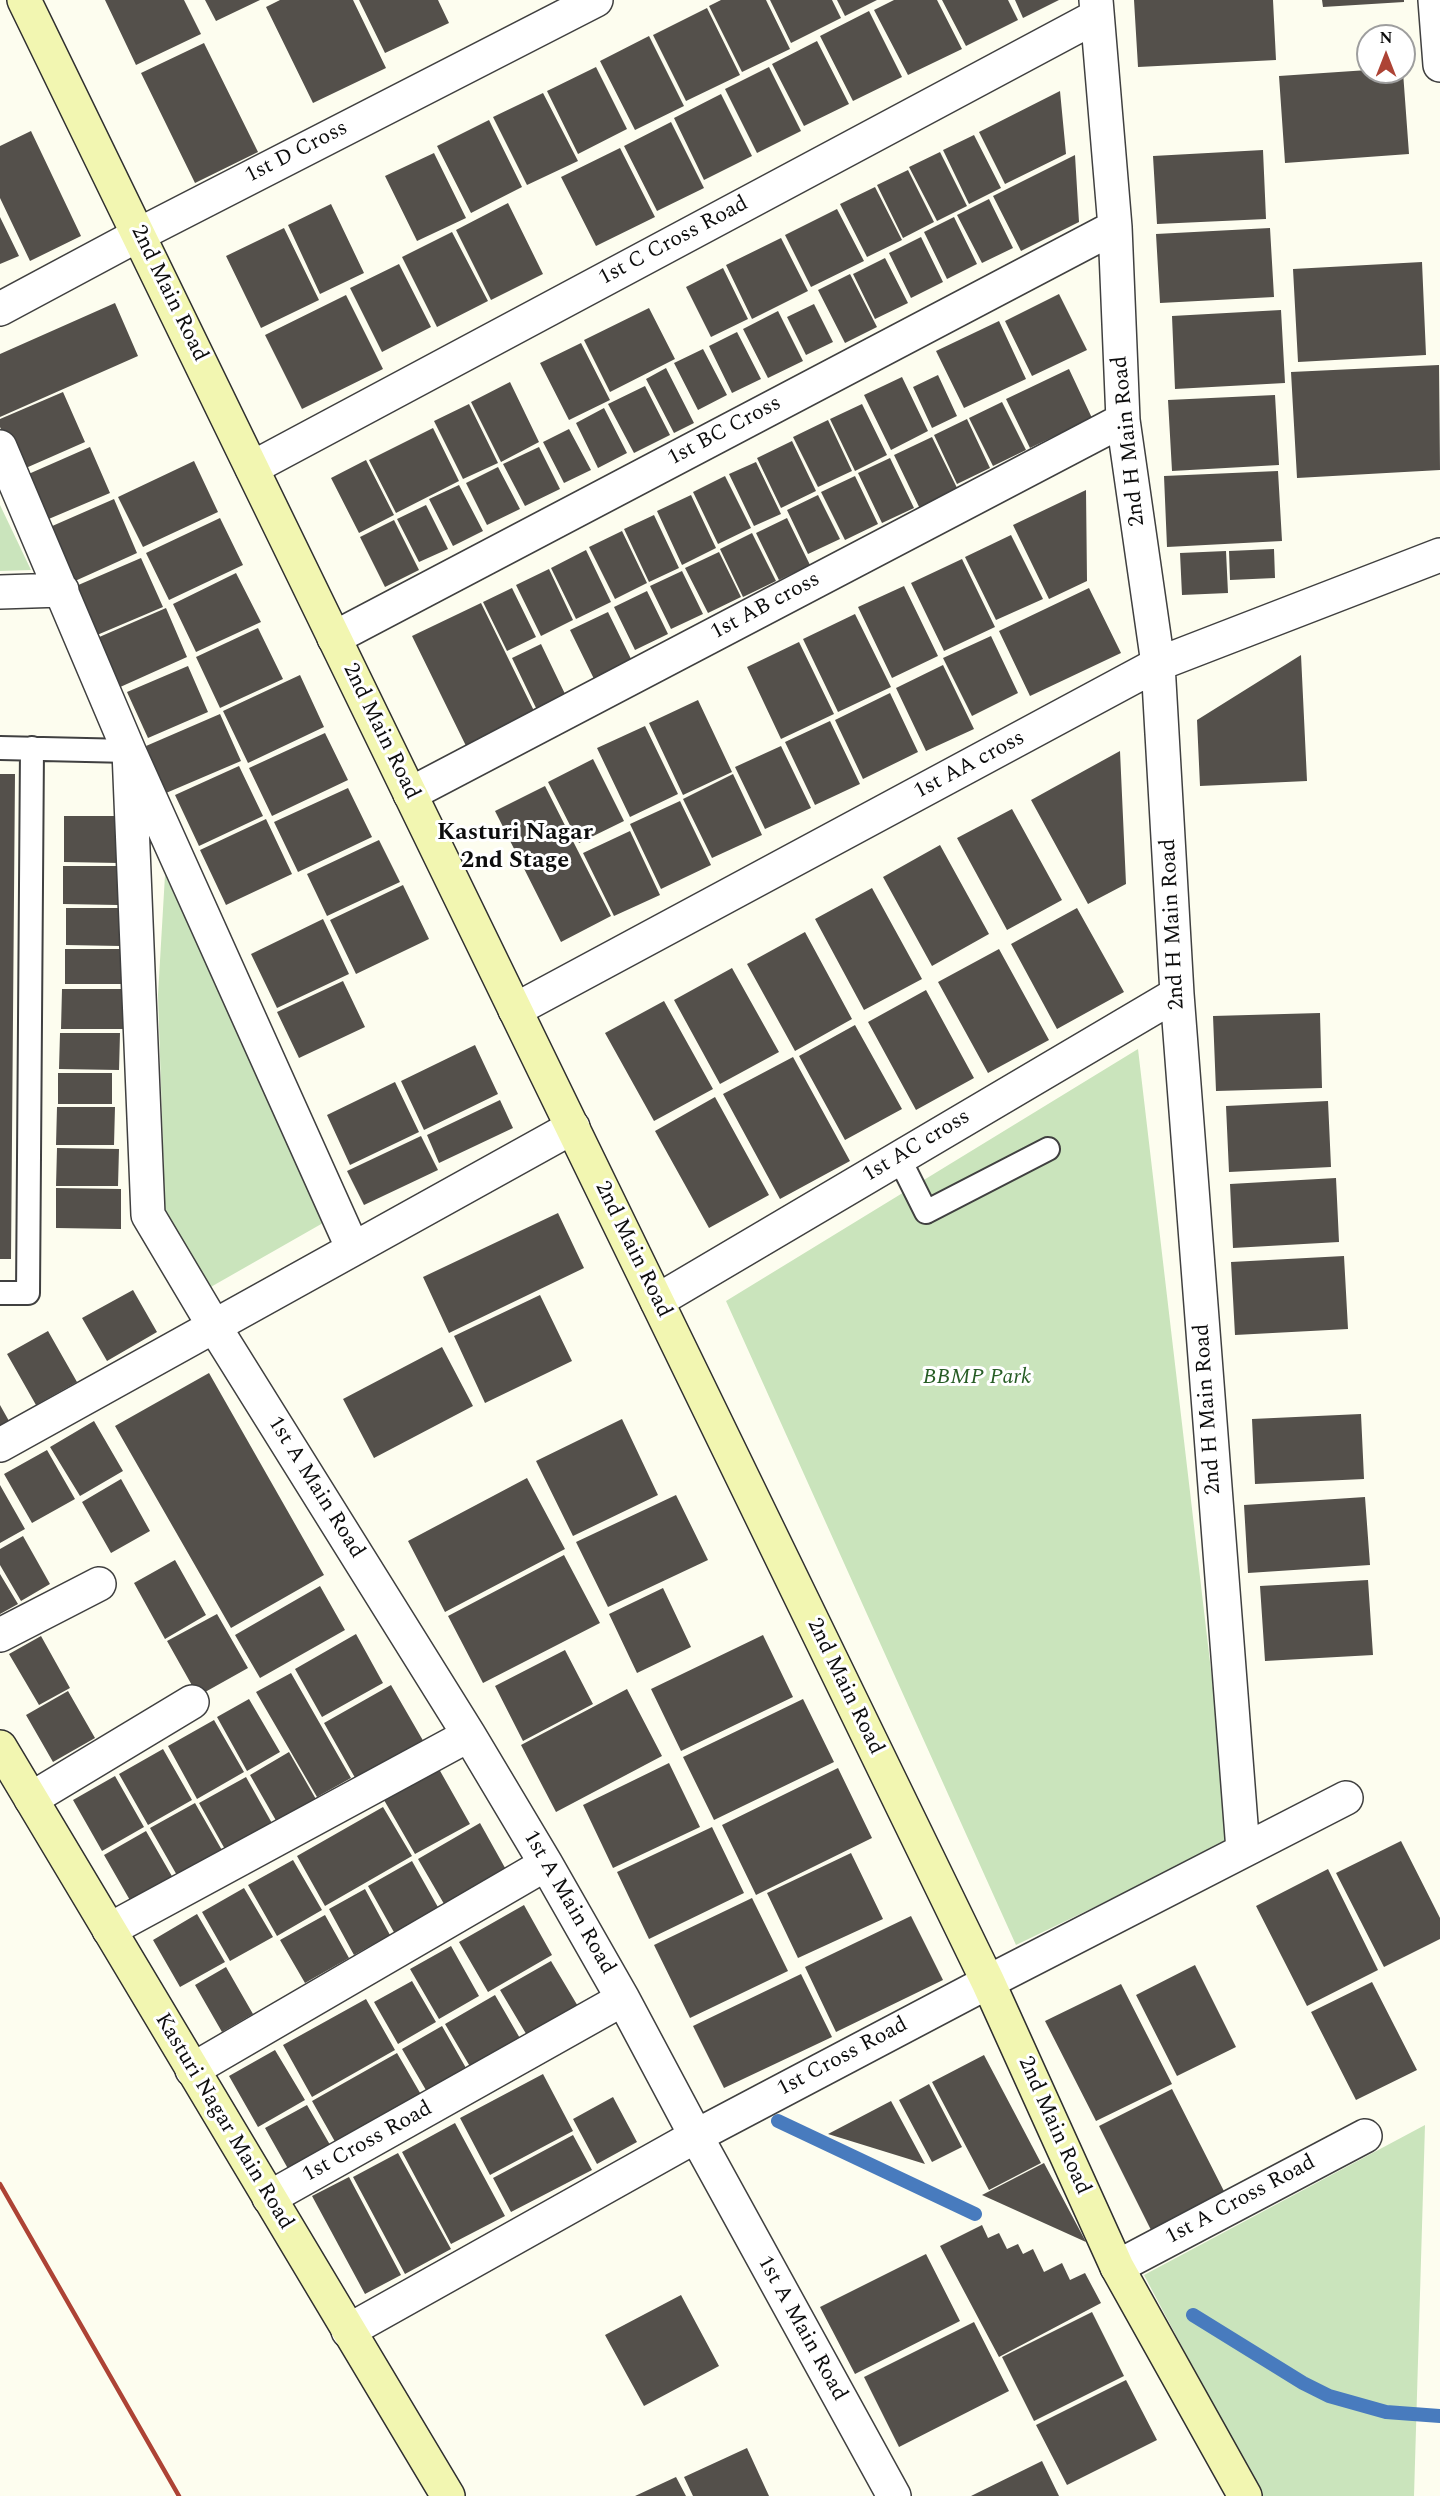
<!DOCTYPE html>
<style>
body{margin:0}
#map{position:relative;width:1440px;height:2496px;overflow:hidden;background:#fdfdef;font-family:Spectral,serif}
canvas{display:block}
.north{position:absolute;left:1356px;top:24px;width:60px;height:60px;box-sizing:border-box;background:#fff;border:2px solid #9e9e9e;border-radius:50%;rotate:0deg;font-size:16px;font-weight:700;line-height:24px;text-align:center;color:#0d0d0d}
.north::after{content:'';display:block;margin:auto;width:21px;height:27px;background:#ad4335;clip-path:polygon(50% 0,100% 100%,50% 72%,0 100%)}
</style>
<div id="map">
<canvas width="1440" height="2496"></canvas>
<div class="north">N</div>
</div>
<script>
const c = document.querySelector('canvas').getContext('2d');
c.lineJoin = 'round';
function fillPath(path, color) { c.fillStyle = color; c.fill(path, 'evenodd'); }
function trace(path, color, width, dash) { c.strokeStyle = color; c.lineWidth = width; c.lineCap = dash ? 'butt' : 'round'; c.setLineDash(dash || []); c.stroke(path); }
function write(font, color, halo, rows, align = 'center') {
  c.font = font + ' Spectral,serif'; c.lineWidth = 6; c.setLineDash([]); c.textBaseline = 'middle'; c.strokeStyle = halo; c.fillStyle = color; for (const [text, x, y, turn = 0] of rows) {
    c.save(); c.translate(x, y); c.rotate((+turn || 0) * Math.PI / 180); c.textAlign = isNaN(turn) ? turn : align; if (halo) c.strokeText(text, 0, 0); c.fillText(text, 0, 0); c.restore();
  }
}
fillPath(new Path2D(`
 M0,505L31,570L0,571Z
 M165,875L330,1219L209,1288L165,1209L158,995Z
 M1138,1049L1231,1841L1016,1945L726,1301Z
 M1425,2125L1414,2496H1261L1144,2275Z`), '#cae4bc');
trace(new Path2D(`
 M778,2121L975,2214
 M1193,2315L1303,2383L1329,2396L1386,2412L1440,2416`), '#487bbe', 14);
fillPath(new Path2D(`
 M105,0H184L201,34L136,65Z
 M205,0H260L216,21Z
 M280,0H353L386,68L313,103L266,7Z
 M359,0H438L449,23L385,53Z
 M721,0H766L790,49L742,72L709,6Z
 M770,0H832L841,18L791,43Z
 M837,0H877L845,16Z
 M894,0H937L962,49L908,75L874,10Z
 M942,0H1008L1018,20L966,46Z
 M1015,0H1059L1023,18Z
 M1134,0H1273L1276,60L1138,67Z
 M1322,0H1404V2L1323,7Z
 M707,8L740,75L686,101L653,35Z
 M869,11L902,77L853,101L820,36Z
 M649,36L684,106L635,130L600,61Z
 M817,41L849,104L804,126L772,64Z
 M204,43L258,152L195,183L141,73Z
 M596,67L627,129L578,154L547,91Z
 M769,67L801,131L757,153L725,89Z
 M1368,70V72H1403L1409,154L1285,163L1279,76Z
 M1060,91L1066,154L1005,184L979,132Z
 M543,93L578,161L527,185L493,117Z
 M721,94L752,156L704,180L674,118Z
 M489,120L522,187L471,213L437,146Z
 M671,122L704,188L657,211L624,146Z
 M31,131L81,236L30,261L0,198V146Z
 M974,135L1001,188L969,204L943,150Z
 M620,148L655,217L596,246L561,177Z
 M1263,150L1266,219L1157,224L1153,156Z
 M940,152L967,206L937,221L909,167Z
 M434,153L466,218L417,241L385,176Z
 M1075,155L1079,222L1021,251L993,196Z
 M908,170L934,222L903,238L877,185Z
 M875,187L902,240L867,257L840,204Z
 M989,199L1013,248L982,263L957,215Z
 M508,203L543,274L491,300L456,230Z
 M331,204L364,273L320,294L288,225Z
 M837,209L864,261L811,287L785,235Z
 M0,217L19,256L0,264Z
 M954,217L977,264L947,279L924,232Z
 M284,228L319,300L261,328L226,256Z
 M1270,228L1274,297L1160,303L1156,234Z
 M452,232L488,301L437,327L402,257Z
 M921,237L943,282L911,298L889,253Z
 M781,238L808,291L752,319L726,265Z
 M885,258L908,303L875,319L853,274Z
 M1422,262L1426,355L1298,362L1293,269Z
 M399,264L431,327L382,352L350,288Z
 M723,268L748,319L711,337L686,287Z
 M850,274L877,327L845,343L818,290Z
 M1059,294L1087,350L1032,376L1005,321Z
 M346,295L383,369L302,409L265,335Z
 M115,303L138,356L0,417V354Z
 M814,304L833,342L806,355L787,317Z
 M649,308L675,359L610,392L584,340Z
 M1281,310L1285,383L1175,389L1172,316Z
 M778,311L803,361L768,378L743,329Z
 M999,321L1026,379L964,408L936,351Z
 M737,332L761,379L732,393L709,346Z
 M581,343L610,400L569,420L540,363Z
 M703,349L727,395L698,410L674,363Z
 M1439,365L1440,470L1297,478L1291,372Z
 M666,368L694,423L674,433L646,379Z
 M1069,369L1092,418L1030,448L1006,399Z
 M938,375L957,416L932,428L913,387Z
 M902,377L928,431L891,450L864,395Z
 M510,382L539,442L501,462L471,402Z
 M645,386L670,435L634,453L608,404Z
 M63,392L85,442L19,471L0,427V419Z
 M1275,395L1279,465L1172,471L1168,400Z
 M1002,402L1026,450L993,466L969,418Z
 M469,404L498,463L463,479L434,421Z
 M862,404L887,455L855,471L830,419Z
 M604,408L627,453L598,468L576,423Z
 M967,419L990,468L957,484L934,435Z
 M828,420L852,471L818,487L793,437Z
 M433,428L459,481L396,513L369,460Z
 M569,429L591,470L564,483L543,442Z
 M932,437L960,494L922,513L894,455Z
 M792,441L816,491L781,508L757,458Z
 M90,447L110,493L44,521L24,476Z
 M539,447L560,489L525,506L503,464Z
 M890,458L914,508L882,523L858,473Z
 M366,460L394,515L359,533L331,478Z
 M194,461L218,512L143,547L118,497Z
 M756,462L781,514L754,526L729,474Z
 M498,467L520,509L487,525L466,483Z
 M1278,471L1282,541L1167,547L1164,476Z
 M725,476L751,528L718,544L693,492Z
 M855,476L878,524L845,540L821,492Z
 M459,485L483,531L453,546L429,499Z
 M1086,490L1087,581L1049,599L1013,525Z
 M691,495L716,548L682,565L657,511Z
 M818,495L840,539L808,554L787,510Z
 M114,499L137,553L75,581L50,527Z
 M426,505L448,549L419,562L397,519Z
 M654,515L679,568L649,582L624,529Z
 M220,518L243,565L169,600L146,553Z
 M787,518L810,565L779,580L756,533Z
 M394,520L419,570L385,587L360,537Z
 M622,531L647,583L615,599L589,547Z
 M752,533L776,581L743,597L720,549Z
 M1011,535L1043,599L996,620L965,557Z
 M1274,549L1275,578L1230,580L1229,551Z
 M586,550L611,602L576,619L551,568Z
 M1226,551L1228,593L1182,595L1180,553Z
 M719,552L741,597L708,613L685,568Z
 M141,558L163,607L97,635L76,586Z
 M962,559L995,627L944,651L911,583Z
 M549,569L573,620L541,636L516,585Z
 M682,571L703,614L671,629L650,586Z
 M236,573L261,622L196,652L173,604Z
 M904,586L938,656L892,678L858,607Z
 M512,588L536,637L507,651L483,602Z
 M1089,588L1121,653L1030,696L999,631Z
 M647,591L668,634L635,650L614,607Z
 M481,603L537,717L468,750L412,636Z
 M166,608L187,657L118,688L97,638Z
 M608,612L633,663L595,681L570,630Z
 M855,614L891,687L838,712L803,639Z
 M258,628L283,679L220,708L196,657Z
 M991,636L1018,693L972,716L943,658Z
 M799,642L834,714L781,739L747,667Z
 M541,644L566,696L537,710L512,658Z
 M1301,655L1307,781L1200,786L1197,720Z
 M943,665L974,729L926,751L896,688Z
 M188,666L208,712L148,738L127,692Z
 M300,675L324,727L248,763L223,711Z
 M890,693L918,752L863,779L835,720Z
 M698,700L732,772L683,795L649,723Z
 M220,714L241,761L166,793L146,746Z
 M830,721L860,784L815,805L785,742Z
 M645,726L678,794L630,817L597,748Z
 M325,733L348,780L272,816L249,768Z
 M781,746L811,808L765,829L735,767Z
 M1120,751L1126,884L1088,904L1031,800Z
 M593,759L624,821L579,843L548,782Z
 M239,766L263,816L199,846L175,795Z
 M0,774H15L11,1259H0Z
 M733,774L762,835L712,858L683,799Z
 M545,786L611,916L561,942L495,811Z
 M348,788L372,837L298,872L274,822Z
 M680,801L711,865L661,889L630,824Z
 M1012,809L1062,900L1007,930L957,838Z
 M64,816H119V863L64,862Z
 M266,819L292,874L226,905L200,850Z
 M630,831L660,895L614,916L583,853Z
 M379,840L400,882L327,916L307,874Z
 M940,845L989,934L932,966L883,877Z
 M63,866H119L118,905L63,904Z
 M403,885L429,939L356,974L330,920Z
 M872,888L922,979L864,1010L815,919Z
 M66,908H121V946L66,945Z
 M1077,908L1124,992L1057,1029L1011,944Z
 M323,919L349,974L277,1008L251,954Z
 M805,932L852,1019L795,1051L747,964Z
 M65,949H121V984H65Z
 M999,949L1049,1040L988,1073L938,982Z
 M732,968L779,1052L720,1084L674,1000Z
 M343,981L365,1027L299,1058L277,1012Z
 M62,989H124V1029H61Z
 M926,990L974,1078L916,1110L868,1022Z
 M664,1001L713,1089L654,1121L605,1033Z
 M1320,1013L1322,1088L1216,1091L1213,1016Z
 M855,1025L902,1109L845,1140L799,1056Z
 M60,1033H120L119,1070L59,1069Z
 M475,1045L498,1094L424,1130L401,1081Z
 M793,1057L850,1161L780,1199L723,1094Z
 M58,1073H112V1104H58Z
 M395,1082L419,1132L350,1165L327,1115Z
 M715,1097L769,1195L709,1228L655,1131Z
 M500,1100L513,1128L439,1163L427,1135Z
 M1328,1101L1331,1167L1229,1172L1226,1106Z
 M57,1107H115L114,1145H56Z
 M421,1136L438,1170L364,1205L347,1171Z
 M57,1148L119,1149L118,1186H56Z
 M1336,1178L1339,1242L1233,1248L1230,1184Z
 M56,1188L121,1189V1229L56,1228Z
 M558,1213L584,1268L449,1333L423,1277Z
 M1344,1256L1348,1329L1235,1335L1231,1262Z
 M133,1290L157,1332L107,1361L82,1318Z
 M540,1295L572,1361L485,1403L454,1336Z
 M48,1331L77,1382L36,1405L7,1354Z
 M442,1347L473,1406L374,1458L343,1399Z
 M209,1373L324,1575L231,1628L115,1426Z
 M0,1405L9,1421L0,1427Z
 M1361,1414L1364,1479L1255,1484L1252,1419Z
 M622,1419L658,1495L573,1536L536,1461Z
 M94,1421L123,1471L80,1496L50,1447Z
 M47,1450L75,1499L32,1523L4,1474Z
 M527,1478L565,1549L445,1612L408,1541Z
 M121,1479L150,1531L111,1553L82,1502Z
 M0,1485L25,1529L0,1543Z
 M676,1495L708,1560L608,1607L576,1542Z
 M1365,1497L1370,1565L1248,1573L1244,1505Z
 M23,1536L50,1584L21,1601L0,1565V1549Z
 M564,1555L600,1623L483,1683L448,1616Z
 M175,1560L206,1615L165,1639L134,1583Z
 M0,1574L18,1604L0,1614Z
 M1368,1580L1373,1655L1265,1661L1260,1586Z
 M320,1586L345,1630L260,1678L235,1635Z
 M663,1588L691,1647L637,1673L609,1614Z
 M217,1614L248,1668L198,1696L167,1641Z
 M356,1634L383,1683L322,1717L295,1669Z
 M763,1635L793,1697L681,1751L651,1689Z
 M41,1636L70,1688L39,1705L9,1654Z
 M565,1650L593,1704L523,1741L495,1686Z
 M291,1673L351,1778L317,1797L256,1692Z
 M391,1685L425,1744L358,1783L324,1723Z
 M627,1689L662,1756L556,1812L521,1745Z
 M68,1691L95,1738L53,1762L26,1715Z
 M249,1699L280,1752L247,1771L217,1717Z
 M803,1699L834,1762L714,1820L683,1757Z
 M214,1720L244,1772L197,1799L168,1746Z
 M163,1749L192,1800L148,1825L119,1774Z
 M289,1752L317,1801L278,1824L250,1775Z
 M669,1763L700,1827L613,1868L583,1805Z
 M838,1768L872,1838L756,1895L722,1825Z
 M439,1769L470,1824L415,1854L384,1800Z
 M115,1776L144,1827L102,1851L73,1800Z
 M246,1777L273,1825L226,1851L199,1803Z
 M195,1803L223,1852L178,1877L150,1828Z
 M383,1807L412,1856L325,1906L297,1856Z
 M480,1823L509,1875L447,1909L418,1859Z
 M712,1827L744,1893L649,1939L617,1872Z
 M146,1831L173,1878L131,1902L104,1855Z
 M1401,1841L1440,1918V1939L1384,1967L1336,1873Z
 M851,1853L883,1919L798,1958L767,1893Z
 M293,1860L322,1910L277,1936L248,1885Z
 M412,1861L439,1909L395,1934L368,1886Z
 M1328,1869L1378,1970L1307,2006L1256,1906Z
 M244,1888L273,1937L230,1961L202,1912Z
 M365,1889L390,1935L354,1955L329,1909Z
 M752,1898L788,1971L690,2018L654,1945Z
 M524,1905L552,1955L488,1992L459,1942Z
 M197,1914L225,1962L180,1987L153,1940Z
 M325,1915L349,1958L305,1983L280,1940Z
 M911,1916L943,1980L836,2032L805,1967Z
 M451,1946L479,1996L439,2019L410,1969Z
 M551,1961L579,2008L528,2037L500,1990Z
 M1195,1965L1236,2047L1177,2076L1136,1995Z
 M226,1967L253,2014L222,2032L195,1985Z
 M801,1974L832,2037L724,2088L693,2026Z
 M412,1981L436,2022L398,2044L374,2002Z
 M1372,1982L1417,2070L1356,2100L1311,2012Z
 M1121,1984L1172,2084L1096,2121L1045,2021Z
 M495,1995L525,2047L475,2075L445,2024Z
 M366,1999L395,2050L312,2097L283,2045Z
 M442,2026L470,2075L430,2097L402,2049Z
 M275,2050L305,2100L258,2127L229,2076Z
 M397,2053L423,2098L338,2147L312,2101Z
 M984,2055L1041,2163L989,2190L932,2082Z
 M543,2074L573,2131L490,2175L460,2118Z
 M929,2084L962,2147L932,2162L899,2100Z
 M1172,2089L1227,2197L1153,2234L1099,2126Z
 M613,2097L637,2142L597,2164L573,2119Z
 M891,2101L925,2164L828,2134Z
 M307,2105L333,2150L291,2174L265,2128Z
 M455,2123L505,2216L451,2244L402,2152Z
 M573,2135L592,2170L511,2212L493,2178Z
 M398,2153L451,2249L405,2274L353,2177Z
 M1044,2163L1086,2242L982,2195Z
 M349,2177L401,2275L365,2294L312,2196Z
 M982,2225L988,2238L999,2233L1007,2249L1018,2244L1023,2254L1033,2249L1044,2272L1062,2263L1070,2280L1085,2273L1101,2303L999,2357L940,2246Z
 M926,2254L960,2321L855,2374L820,2307Z
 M681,2295L719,2366L644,2406L605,2335Z
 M1092,2312L1124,2376L1034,2421L1002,2357Z
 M974,2322L1009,2391L899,2447L864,2377Z
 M1126,2380L1157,2440L1067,2485L1036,2425Z
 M747,2448L769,2496H693L684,2477Z
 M1042,2461L1059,2496H971Z
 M676,2477L686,2496H635Z`), '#54504b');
const service = new Path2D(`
 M0,748L129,751
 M899,1158L926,1212L1048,1149
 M0,1293H28L32,748`);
const minor = new Path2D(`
 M1096,0L1115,227L1123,420L1158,664L1177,994L1243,1850
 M0,309L138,235L596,0
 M0,447L129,751L353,1249
 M252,468L1097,16
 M0,592L62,590
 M334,638L1115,227
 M129,751L148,1215L214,1326L469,1735L546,1864L623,1999L696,2136L894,2496
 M410,794L1123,420
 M515,1010L1158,664L1440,555
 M657,1301L1177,994
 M0,1445L573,1127
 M0,1635L99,1584
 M31,1799L192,1702
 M109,1930L469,1735
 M192,2070L546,1864
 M269,2198L623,1999
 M1117,2267L1365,2136
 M348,2331L696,2136L988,1982L1346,1798`);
const tertiary = new Path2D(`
 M1435,0L1440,65`);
const secondary = new Path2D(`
 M24,0L988,1982L1117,2267L1245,2496
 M0,1747L448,2496`);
trace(service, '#404040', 26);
trace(minor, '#404040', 36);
trace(tertiary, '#404040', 36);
trace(secondary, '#2f2f2f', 36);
trace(service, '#fff', 22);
trace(minor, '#fff', 33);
trace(tertiary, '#fff', 33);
trace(secondary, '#f2f6b1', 33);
trace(new Path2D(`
 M0,2184L179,2496`), '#ad4335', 4.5);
write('22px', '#0d0d0d', '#fff', [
 ["1st D Cross",297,153,-27],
 ["1st C Cross Road",674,242,-28],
 ["2nd Main Road",168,294,64],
 ["1st BC Cross",725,432,-28],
 ["2nd H Main Road",1130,441,-96],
 ["1st AB cross",766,607,-28],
 ["2nd Main Road",380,732,64],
 ["1st AA cross",970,766,-28],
 ["2nd H Main Road",1174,924,-93],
 ["1st AC cross",917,1147,-31],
 ["2nd Main Road",632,1250,64],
 ["2nd H Main Road",1209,1409,-94],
 ["1st A Main Road",315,1488,58],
 ["2nd Main Road",844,1687,64],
 ["1st A Main Road",568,1903,60],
 ["1st Cross Road",843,2058,-28],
 ["Kasturi Nagar Main Road",223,2122,59],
 ["2nd Main Road",1053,2126,66],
 ["1st Cross Road",368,2143,-29],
 ["1st A Cross Road",1241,2201,-28],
 ["1st A Main Road",801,2329,61]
]);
write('italic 22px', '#275d25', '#fff', [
 ["BBMP Park",977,1379]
]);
write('bold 24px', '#0d0d0d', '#fff', [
 ["Kasturi Nagar",515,834],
 ["2nd Stage",515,862]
]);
</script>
